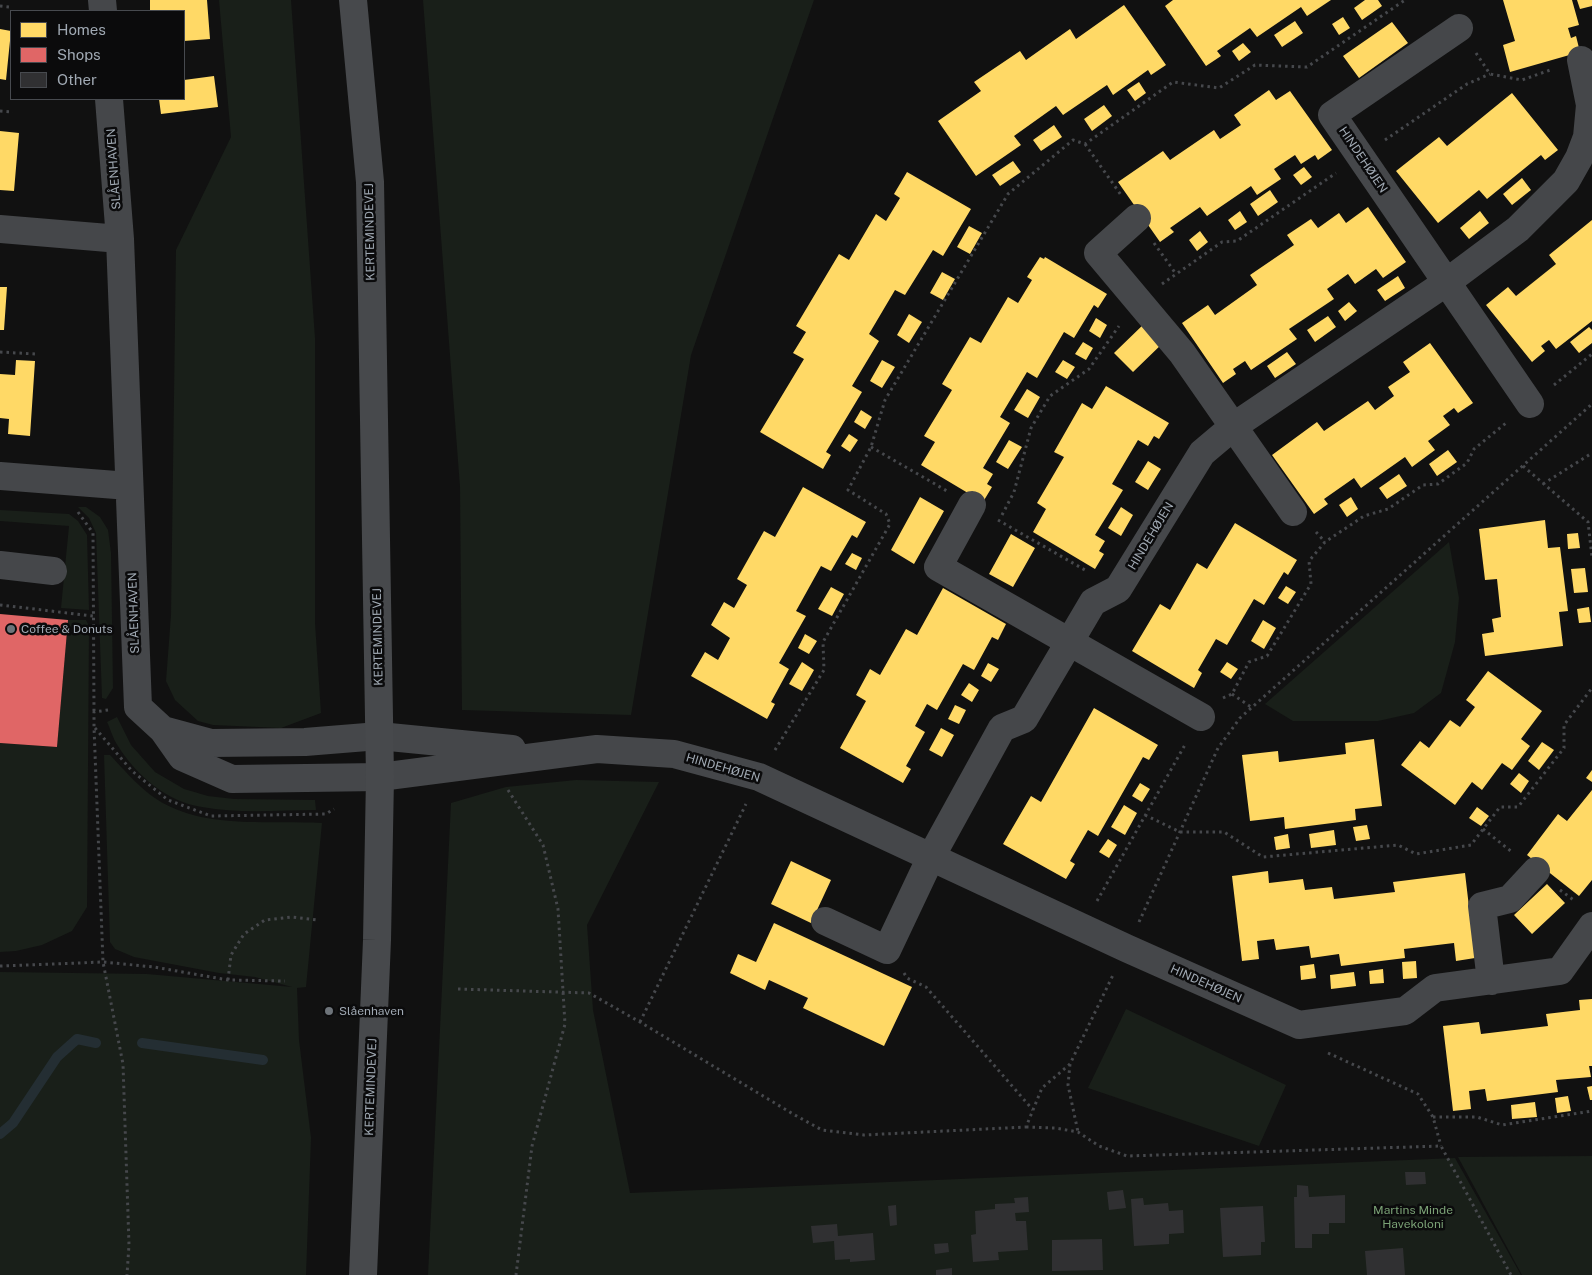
<!DOCTYPE html>
<meta charset="utf-8">
<style>
body{margin:0}
#map{position:relative;width:1592px;height:1275px;overflow:hidden;background:#111;font-family:"Public Sans",sans-serif}
canvas{display:block}
.legend{position:absolute;left:10px;top:10px;width:175px;height:90px;box-sizing:border-box;background:#0b0b0c;border:1px solid #474a4f;margin:0;padding:6px 9px;list-style:none;font-size:15px;color:#a0a9b3}
.legend li{display:flex;align-items:center;gap:10px;height:25px}
.legend b{width:25px;border:1px solid #474a4f}
</style>
<div id="map">
<canvas width="1592" height="1275"></canvas>
<ul class="legend">
<li><b style="height:14px;background:#ffd966"></b>Homes</li>
<li><b style="height:14px;background:#e06666"></b>Shops</li>
<li><b style="height:14px;background:#303032"></b>Other</li>
</ul>
</div>
<script>
const c = document.querySelector('canvas').getContext('2d');
c.lineJoin = 'round';
function fillPath(path, color) { c.fillStyle = color; c.fill(path, 'evenodd'); }
function trace(path, color, width, dash) { c.strokeStyle = color; c.lineWidth = width; c.lineCap = dash ? 'butt' : 'round'; c.setLineDash(dash || []); c.stroke(path); }
function write(font, color, halo, rows, align = 'center') {
  c.font = font + ' "Public Sans",sans-serif'; c.lineWidth = 5; c.setLineDash([]); c.textBaseline = 'middle'; c.strokeStyle = halo; c.fillStyle = color; for (const [text, x, y, turn = 0] of rows) {
    c.save(); c.translate(x, y); c.rotate((+turn || 0) * Math.PI / 180); c.textAlign = isNaN(turn) ? turn : align; if (halo) c.strokeText(text, 0, 0); c.fillText(text, 0, 0); c.restore();
  }
}
fillPath(new Path2D(`
 M219,0H291L315,338V623L321,713L281,728L213,725L198,721L175,700L166,681L171,615L176,250L231,137Z
 M423,0H814L691,355L631,715L462,710L460,487Z
 M78,507H86L100,517L108,530L111,553L113,688L106,699L102,698L96,533L89,518Z
 M0,510L69,514L78,521L87,535L89,610L61,608L69,526L0,521Z
 M1449,542L1459,598L1455,642L1441,693L1414,713L1378,721H1293L1265,704Z
 M68,620H86L89,626L87,907L72,931L42,945L16,951L0,952V743L57,747Z
 M117,717L131,745L155,772L184,789L208,796L234,799L315,800L316,810C279,810 239,814 202,807C167,802 136,775 118,746C113,739 111,730 107,722Z
 M104,755H110C128,774 146,796 171,807C214,828 274,820 322,823L306,987L297,988L299,1040L311,1138L306,1275H0V972L147,974L292,987L255,977L219,973L134,957L115,949L110,942Z
 M576,780L659,782L587,925L593,1010L630,1193L1455,1158L1521,1275H428L451,803L506,787Z
 M1126,1009L1286,1085L1259,1146L1088,1088Z
 M1592,1156V1275H1522L1458,1157Z`), '#191f19');
fillPath(new Path2D(`
 M150,0H207L210,39L184,41V11H150Z
 M1173,0H1331L1307,16L1301,7L1257,37L1250,28L1217,51L1221,56L1206,66L1165,6Z
 M1365,0H1378L1382,6L1362,20L1354,8Z
 M1503,0H1572L1579,25L1568,28L1571,38L1576,36L1580,52L1510,72L1503,45L1515,41Z
 M1577,0H1592V6L1580,9Z
 M1124,5L1166,65L1151,75L1148,70L1113,95L1107,85L1063,115L1056,106L1014,136L1021,145L976,176L938,121L981,91L974,82L1020,51L1026,60L1070,29L1076,39Z
 M1343,17L1350,28L1339,35L1332,24Z
 M1295,21L1303,33L1282,47L1274,35Z
 M1392,22L1408,43L1359,78L1343,56Z
 M0,29L11,31L6,80L0,79Z
 M1243,43L1251,52L1239,61L1232,51Z
 M214,76L218,107L161,114L159,99H184V80Z
 M1139,82L1146,93L1135,101L1127,90Z
 M1269,90L1276,100L1290,91L1332,150L1318,160L1315,155L1301,164L1295,155L1274,169L1281,179L1257,195L1251,186L1207,216L1200,207L1170,228L1174,232L1160,242L1118,182L1163,151L1170,160L1214,130L1220,139L1241,125L1234,115Z
 M1512,93L1558,150L1545,160L1541,155L1487,199L1479,190L1438,223L1396,171L1439,137L1447,146Z
 M1104,105L1112,116L1092,131L1084,119Z
 M1054,125L1062,137L1041,151L1033,140Z
 M0,131L19,133L14,191L0,190Z
 M1013,161L1021,172L1000,186L992,175Z
 M1304,167L1312,177L1301,185L1293,175Z
 M907,172L971,209L943,256L933,250L905,295L895,290L869,334L879,341L852,386L862,392L826,452L831,455L823,469L760,432L804,359L793,353L806,332L796,326L839,254L849,260L876,214L886,221L900,198L894,194Z
 M1522,178L1531,190L1512,205L1503,194Z
 M1270,190L1278,202L1258,216L1250,204Z
 M1368,207L1406,262L1383,278L1376,269L1355,284L1348,274L1327,289L1334,299L1289,329L1297,339L1251,370L1245,361L1233,369L1236,374L1223,383L1182,323L1208,305L1215,315L1257,285L1250,275L1294,245L1287,235L1311,219L1318,228L1339,213L1346,223Z
 M1240,211L1247,222L1235,230L1228,220Z
 M1480,211L1489,223L1469,239L1460,228Z
 M1592,220V321L1556,349L1549,340L1541,346L1545,351L1532,362L1486,305L1508,287L1516,296L1556,264L1549,255Z
 M969,226L982,233L970,254L957,247Z
 M1200,231L1208,242L1197,251L1189,240Z
 M1040,257L1044,259L1045,257L1107,294L1098,308L1094,305L1074,338L1064,332L1037,378L1027,372L1000,417L1010,423L983,468L993,474L987,484L992,487L983,502L921,465L935,442L924,436L952,390L942,384L970,337L981,343L1008,297L1018,303L1032,280L1027,277Z
 M942,272L955,279L943,300L930,293Z
 M1398,276L1405,288L1385,301L1377,290Z
 M0,287H7L4,330H0Z
 M1349,302L1357,311L1345,321L1338,311Z
 M909,314L922,322L909,343L897,335Z
 M1328,316L1336,327L1315,342L1307,330Z
 M1096,318L1107,325L1100,338L1089,331Z
 M1147,321L1165,341L1133,372L1114,353Z
 M1589,327L1592,330V343L1579,353L1570,342Z
 M1083,342L1093,348L1086,360L1075,354Z
 M1430,343L1473,403L1458,413L1454,408L1443,416L1450,425L1428,441L1435,450L1412,467L1405,457L1361,488L1354,478L1324,499L1328,504L1314,514L1272,455L1317,422L1324,431L1368,401L1375,410L1394,396L1388,387L1410,372L1403,362Z
 M1287,352L1296,364L1275,378L1267,366Z
 M16,360L35,361L30,436L8,434L9,419L0,418V374L15,375Z
 M882,360L895,367L882,388L870,381Z
 M1063,360L1075,367L1067,379L1055,372Z
 M1106,386L1169,423L1159,439L1154,436L1148,446L1138,440L1112,484L1123,490L1095,535L1105,541L1099,551L1104,554L1095,569L1033,532L1046,509L1037,503L1064,457L1054,452L1082,403L1092,409Z
 M1027,389L1040,397L1028,418L1014,410Z
 M861,410L872,417L865,429L854,422Z
 M849,434L858,440L850,452L841,446Z
 M1009,440L1022,447L1008,469L996,462Z
 M1448,450L1457,462L1437,476L1429,464Z
 M1148,461L1161,469L1148,490L1135,482Z
 M1399,474L1407,486L1387,499L1379,488Z
 M803,487L866,522L857,538L852,535L831,571L821,566L796,611L806,616L779,663L789,669L771,702L775,704L767,719L691,676L705,652L718,660L730,638L711,625L724,602L734,608L747,585L737,579L764,531L775,537Z
 M920,497L944,511L914,564L891,550Z
 M1351,497L1358,509L1347,517L1339,505Z
 M1121,507L1133,515L1121,536L1108,528Z
 M1545,520L1548,548L1560,547L1568,611L1559,612L1563,646L1485,656L1482,634L1494,632L1492,619L1501,617L1497,579L1485,580L1479,529Z
 M1235,523L1297,560L1288,575L1284,572L1264,605L1254,599L1227,645L1216,639L1198,670L1202,673L1194,688L1132,651L1160,604L1170,610L1197,563L1207,569Z
 M1578,533L1580,548L1568,549L1567,534Z
 M1011,534L1035,548L1013,587L989,574Z
 M852,553L862,558L856,570L845,564Z
 M1585,568L1588,592L1574,593L1571,569Z
 M1286,586L1296,592L1288,604L1278,598Z
 M831,587L844,594L832,616L818,609Z
 M943,588L1006,624L998,640L992,637L974,670L963,664L937,710L927,704L915,726L925,732L906,766L911,769L903,783L840,748L866,701L856,695L870,669L880,675L906,629L917,635Z
 M1589,607L1591,622L1579,623L1577,609Z
 M1263,620L1276,628L1264,649L1251,641Z
 M805,634L817,641L809,654L798,648Z
 M802,662L814,670L802,691L789,684Z
 M1227,662L1238,669L1231,679L1220,672Z
 M988,663L999,669L991,682L981,676Z
 M1488,671L1542,711L1521,739L1530,746L1512,770L1502,763L1482,790L1472,782L1455,805L1401,765L1420,741L1429,748L1450,720L1460,727L1475,707L1466,700Z
 M969,683L979,690L972,702L961,695Z
 M955,705L966,710L959,724L948,719Z
 M1094,708L1158,745L1149,760L1143,757L1098,836L1088,830L1070,861L1075,864L1066,879L1003,844L1031,796L1041,802Z
 M941,728L954,735L942,757L929,750Z
 M1374,739L1382,806L1355,809L1356,820L1285,829L1284,817L1250,821L1242,755L1278,751L1279,762L1346,754L1345,743Z
 M1542,742L1554,750L1539,770L1528,761Z
 M1592,770V782L1586,778Z
 M1519,773L1529,781L1521,793L1510,784Z
 M1140,783L1150,789L1142,802L1132,796Z
 M1592,790V880L1579,896L1527,855L1558,814L1567,821Z
 M1124,805L1137,813L1125,835L1111,827Z
 M1477,807L1489,816L1481,826L1469,818Z
 M1367,825L1370,839L1356,841L1353,827Z
 M1334,830L1336,845L1311,848L1309,834Z
 M1288,834L1290,848L1276,850L1274,837Z
 M1108,839L1117,845L1109,858L1099,852Z
 M791,861L831,880L811,923L771,904Z
 M1268,871L1269,883L1303,879L1305,890L1332,887L1334,899L1395,892L1393,882L1465,873L1475,958L1456,961L1454,943L1404,949L1405,958L1341,966L1339,954L1311,958L1309,946L1276,950L1274,939L1257,941L1259,959L1242,961L1232,876Z
 M1547,884L1565,903L1532,934L1514,915Z
 M774,923L912,987L884,1046L803,1008L808,998L769,980L765,990L730,973L738,954L756,962Z
 M1416,961L1417,978L1403,979L1402,962Z
 M1314,964L1316,978L1301,980L1300,966Z
 M1383,969L1384,983L1370,984L1369,971Z
 M1354,972L1356,986L1331,989L1330,975Z
 M1592,999V1066H1589L1591,1077L1556,1080L1558,1092L1487,1101L1485,1089L1469,1091L1471,1109L1453,1111L1443,1026L1479,1022L1481,1034L1548,1026L1546,1014L1580,1010L1579,1000Z
 M1592,1086V1100H1590L1587,1087Z
 M1568,1096L1571,1111L1557,1113L1555,1098Z
 M1535,1102L1537,1117L1512,1119L1511,1105Z`), '#ffd966');
fillPath(new Path2D(`
 M0,614L68,620L57,747L0,743Z`), '#e06666');
trace(new Path2D(`
 M142,1043L263,1060
 M0,1134L13,1123L57,1057L77,1039L96,1043`), '#242e33', 10);
fillPath(new Path2D(`
 M1405,1172H1425L1426,1184L1406,1185Z
 M1297,1185L1308,1186L1309,1197L1345,1195V1223H1329V1234H1312V1248H1295L1294,1197H1297Z
 M1123,1190L1126,1208L1109,1210L1107,1192Z
 M1028,1197L1029,1212L1015,1213L1016,1221H1026L1028,1250L998,1252L999,1260L973,1262L971,1235L976,1234L975,1211L995,1209V1204L1015,1203L1014,1198Z
 M1143,1198L1144,1205L1168,1203L1169,1211L1183,1210L1184,1233L1169,1234V1244L1134,1246L1131,1199Z
 M896,1205L897,1225L890,1226L888,1206Z
 M1263,1206L1265,1242H1261V1255L1223,1257L1220,1208Z
 M837,1224L838,1236L873,1233L875,1260L850,1262V1259L835,1260L834,1241L813,1243L811,1226Z
 M1102,1239L1103,1270L1052,1271V1240Z
 M948,1243L949,1252L935,1254L934,1244Z
 M1403,1248L1405,1275H1367L1365,1251Z
 M952,1268V1275H936V1270Z`), '#303032');
trace(new Path2D(`
 M0,6L9,7
 M1476,53L1490,74L1522,80L1553,69
 M0,111L13,112
 M1385,140L1467,84L1490,74
 M1085,144L1121,195
 M1154,243L1176,274
 M1162,284L1222,242L1237,241L1336,173
 M0,352L35,354
 M1554,385L1592,354
 M871,447L947,491
 M1523,466L1588,522L1592,557
 M1543,484L1592,453
 M78,512L93,533L94,712
 M1002,515L1014,492L1031,428L1050,396L1089,369L1119,326
 M998,520L1085,570
 M1316,532L1325,542
 M0,605L93,616
 M1232,694L1251,707
 M1223,698L1232,694L1249,662L1267,656L1311,584L1309,561L1325,542L1364,516L1388,509L1423,485L1438,484L1467,463L1474,449L1506,423
 M108,710L94,712V727L103,962L123,1064L129,1245L127,1275
 M95,728L132,771L168,800L211,816L326,814L334,809
 M775,750L824,670L823,642L890,524L886,514L848,490L871,447L885,400L1008,194L1073,140L1085,144L1173,82L1219,88L1255,65L1307,67L1405,0
 M508,790L543,845L558,909L565,1024L532,1146L516,1275
 M1145,815L1180,832H1224L1263,857L1398,845L1416,854L1471,845L1500,807H1518L1564,748V725L1592,688
 M1483,829L1512,852
 M1560,890L1575,901
 M1097,901L1186,743
 M1139,922L1218,748L1240,718L1592,404
 M0,966L103,962L154,967L228,980L285,981
 M904,973L907,978L926,987L1033,1110
 M228,980L231,955L244,934L265,920L291,917L318,920
 M458,989L589,993L640,1022L793,1114L822,1130L864,1135L1026,1127L1042,1088L1070,1064L1113,975
 M640,1022L746,804
 M1328,1053L1418,1094L1433,1117L1441,1146
 M1070,1064L1068,1085L1078,1132
 M1433,1117H1477L1502,1125L1592,1111
 M1026,1127L1055,1128L1078,1132L1099,1146L1127,1156L1441,1146L1511,1275`), '#46484c', 3, [2.5, 4]);
trace(new Path2D(`
 M102,0L103,11
 M1459,28L1332,115L1530,404
 M109,99L120,239L138,707L163,730L182,757L232,779L380,777L597,749L674,754L759,777L1126,948L1299,1025L1405,1011L1435,988L1560,971L1592,926
 M1137,218L1098,253L1182,353L1293,512
 M0,229L120,239
 M0,476L129,486
 M972,505L938,567L1201,717
 M0,565L53,571
 M163,730L211,743L305,742L379,736L512,749
 M825,921L887,950L931,857L1002,728L1024,719L1093,602L1118,589L1202,453L1234,426L1447,282L1518,229L1566,181L1579,158L1587,137L1590,105L1581,60
 M1491,981L1482,906L1510,899L1536,871`), '#45474a', 28);
trace(new Path2D(`
 M353,0L370,182L380,777L377,940L363,1275`), '#47494c', 28);
for (const [x, y, r, color] of [
 [11,629,5,"#6e747a"],
 [329,1011,5,"#6e747a"]
]) { const dot = new Path2D(); dot.arc(x, y, r, 0, 2 * Math.PI); c.fillStyle = color; c.fill(dot); trace(dot, '#0b0b0c', 2); }
write('12px', '#a0a9b3', '#0b0b0c', [
 ["HINDEHØJEN",1363,160,56],
 ["SLÅENHAVEN",114,169,-94],
 ["KERTEMINDEVEJ",370,232,-91],
 ["HINDEHØJEN",1151,536,-59],
 ["SLÅENHAVEN",134,613,-92],
 ["KERTEMINDEVEJ",378,637,-91],
 ["HINDEHØJEN",723,768,16],
 ["HINDEHØJEN",1206,984,24],
 ["KERTEMINDEVEJ",371,1087,-88]
]);
write('12px', '#a0a9b3', '#0b0b0c', [
 ["Coffee & Donuts",21,629],
 ["Slåenhaven",339,1011]
], 'left');
write('12px', '#7aa075', '#0b0b0c', [
 ["Martins Minde",1413,1210],
 ["Havekoloni",1413,1224]
]);
</script>
